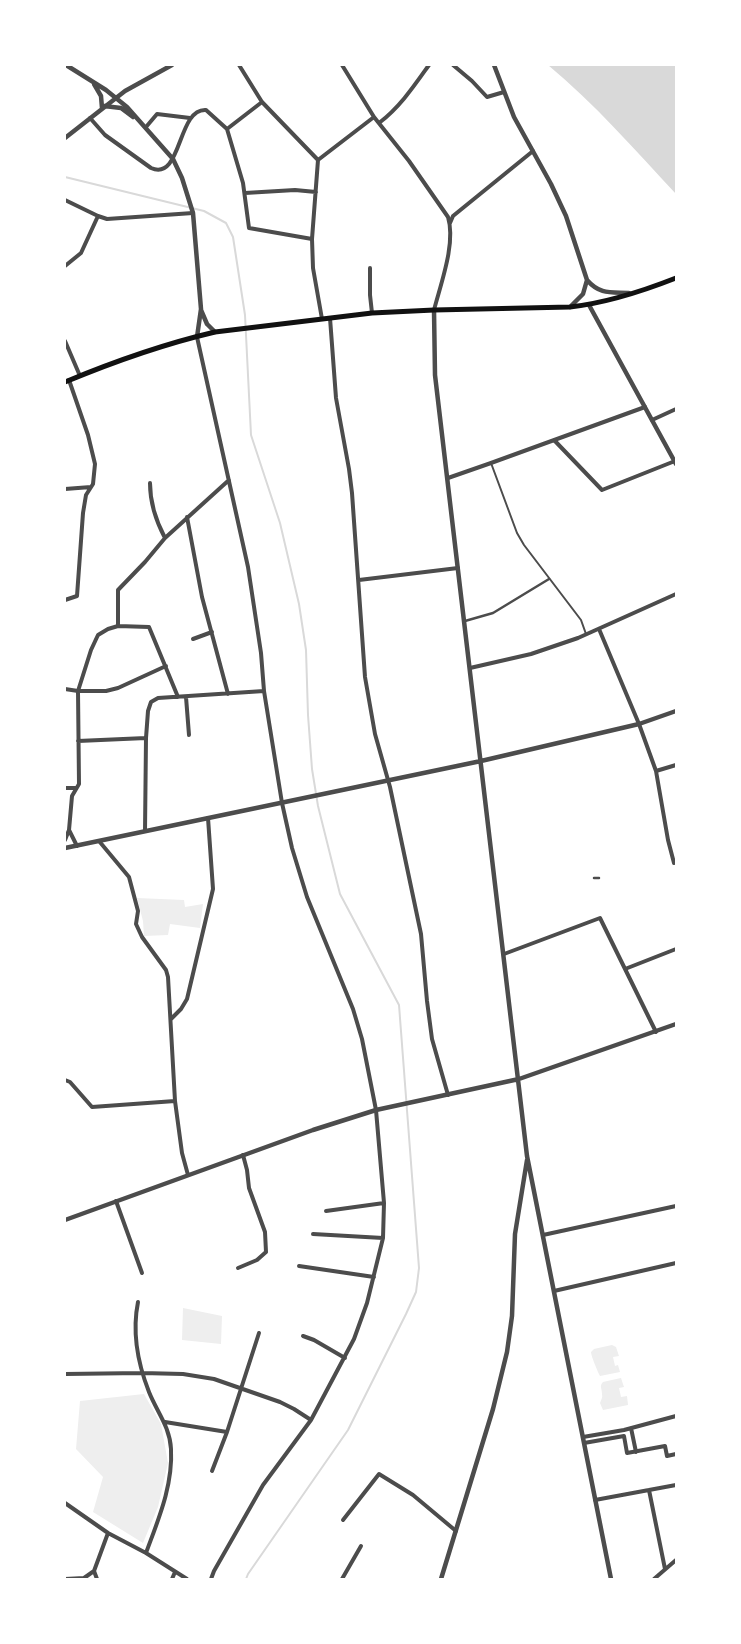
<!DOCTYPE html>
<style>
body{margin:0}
#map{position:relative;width:741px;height:1644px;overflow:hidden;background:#fff;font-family:Manrope,sans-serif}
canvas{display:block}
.frame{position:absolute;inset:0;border:66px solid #fff;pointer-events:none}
</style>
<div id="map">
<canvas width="741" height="1644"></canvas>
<div class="frame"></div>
</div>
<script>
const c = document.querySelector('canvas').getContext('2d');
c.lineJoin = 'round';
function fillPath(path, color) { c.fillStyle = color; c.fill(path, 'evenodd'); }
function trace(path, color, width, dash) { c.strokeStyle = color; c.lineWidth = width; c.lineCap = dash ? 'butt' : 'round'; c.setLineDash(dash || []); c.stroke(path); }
fillPath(new Path2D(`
 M137,898L184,900L185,907L203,904L200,928L170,924L168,935L144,936L143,921Z
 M183,1308L222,1316L221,1344L182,1340Z
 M612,1345L616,1347L619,1356L613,1357L615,1366L618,1365L620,1372L600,1376C598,1372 591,1356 591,1352L594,1349Z
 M621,1378L624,1387L619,1388L621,1397L627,1396L628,1405L603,1410L600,1403C601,1400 603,1397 602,1394C602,1388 599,1386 603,1382Z
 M144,1394L161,1424L168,1463L158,1507L143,1543L93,1512L103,1477L76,1449L80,1401Z`), '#eee');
fillPath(new Path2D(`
 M548,65H676V194C635,150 595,104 548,65Z`), '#d9d9d9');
trace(new Path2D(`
 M65,177L204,211L226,223L233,237L245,315L251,435L280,523L299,604L306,650L308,715L312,769L318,806L340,894L399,1005L419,1268L416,1292L406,1314L348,1430L248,1574L246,1579`), '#d9d9d9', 2);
trace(new Path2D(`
 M491,463L517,533L524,545L581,620L586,634`), '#4c4c4c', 2);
trace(new Path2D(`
 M465,621L493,613L549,579
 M594,878H599`), '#4c4c4c', 2.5);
trace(new Path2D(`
 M239,65L262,102L318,160L312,239L313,268L322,319
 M342,65L374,117L409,161L448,217C456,243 441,283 434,310
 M453,65L472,81L487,97L504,92
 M90,118L105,135L151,168C182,182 177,108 206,110L227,129L243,183L249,228L312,239
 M379,123C400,107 414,86 429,65
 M146,127L157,114L190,118
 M227,129L262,102
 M318,160L374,117
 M245,193L295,190L316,192
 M65,200L98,216L107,219L193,213
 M450,223L453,216L533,151
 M65,266L81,253L98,216
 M370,268V295L372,313
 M330,318L336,398L349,469L352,493L365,677L375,734L390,787L421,934L427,1001L432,1039L448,1095
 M197,337L248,567L261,653L264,691L282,803L292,848L307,897L353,1009L362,1039L376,1110L384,1203L383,1238L367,1303L354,1339L311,1420L263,1485L214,1571L211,1579
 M65,341L80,376
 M652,420L676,409
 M554,440L602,490L675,461
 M448,478L491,463L645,407
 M150,483C150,502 156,521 165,538
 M65,489L91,487
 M187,517L202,597L228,694
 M359,580L458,568
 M65,600L77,596L83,513L86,495L93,484L95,464L88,435L69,380
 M118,626V590L145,562L165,538L229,480
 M599,629L639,724L656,771L668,840L674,863
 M193,639L212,632
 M470,668L531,654L578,638L676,594
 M65,689L78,691H106L118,688L166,666
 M186,697L189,735
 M78,741L146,738
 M656,771L676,765
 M65,788H76
 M69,830L77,846
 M145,831L146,738L148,711L151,702L158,698L264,691
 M65,840L69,830L72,796L79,784L78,691L91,650L98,635L108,629L118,626L149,627L178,697
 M99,841L129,877L138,911L136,924L142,937L166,970L168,977L175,1101L182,1153L188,1175
 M504,954L600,918L656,1032
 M625,969L676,949
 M171,1019L181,1009L187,999L213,889L208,818
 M65,1080L70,1082L92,1107L175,1101
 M116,1201L142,1273
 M326,1211L384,1203
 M313,1234L383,1238
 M543,1235L676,1206
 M299,1266L374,1277
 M238,1268L257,1260L266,1252L265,1232L249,1188L247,1170L243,1155
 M554,1291L676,1263
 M138,1302C132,1332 138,1364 149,1392C157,1412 170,1427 171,1449C173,1486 158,1520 146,1553
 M303,1336L314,1340L345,1358
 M65,1374L142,1373L183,1374L214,1379L280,1402L294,1409L311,1420
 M165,1422L227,1432L259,1333
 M631,1428L636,1452
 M583,1437L624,1430L676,1416
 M584,1443L624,1436L627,1453L665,1446L667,1456L676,1454
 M212,1471L227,1432
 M649,1490L665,1569
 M595,1500L676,1485
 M65,1503L108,1533L146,1553L187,1579
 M343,1520L379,1474L413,1495L456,1531
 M94,1571L97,1579
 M65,1579L84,1578L94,1571L108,1533
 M172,1579L175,1572
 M342,1579L361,1546
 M654,1579L676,1560`), '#4c4c4c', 4);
trace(new Path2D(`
 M66,65L106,90L127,107L173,159L182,178L193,213L201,309L197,337
 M494,65L514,117L551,184L566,216L587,280C600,295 611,292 629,293
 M94,84L101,96L102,108
 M104,106L121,108L133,117
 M65,138L125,91L172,65
 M589,305L676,464
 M570,307L583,294L587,280
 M201,310L207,324L215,332
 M434,310L435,375L527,1156L611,1579
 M65,848L481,761L639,724L676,711
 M65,1220L313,1130L376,1110L519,1079L676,1024
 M441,1579L493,1409L507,1352L512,1316L515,1234L527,1160`), '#4c4c4c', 4.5);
trace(new Path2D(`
 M65,382C113,362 164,344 215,332L372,313L434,310L570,307C606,303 643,291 676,278`), '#111', 5);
</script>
